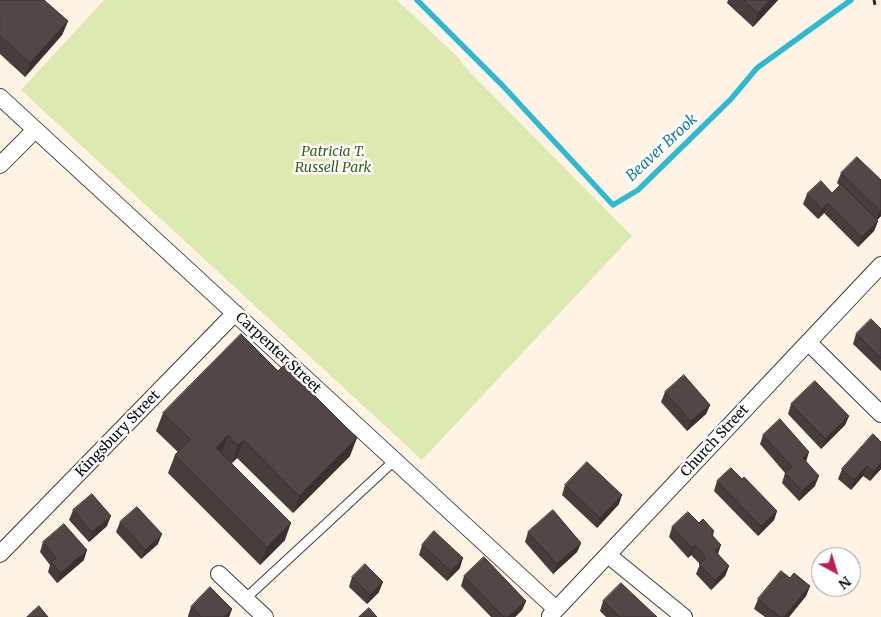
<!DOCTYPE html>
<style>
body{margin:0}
#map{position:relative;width:881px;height:617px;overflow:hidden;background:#fff3e6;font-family:Merriweather,serif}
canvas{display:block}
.north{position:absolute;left:811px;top:547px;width:50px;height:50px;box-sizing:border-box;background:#fff;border:1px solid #9d9d9d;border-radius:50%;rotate:141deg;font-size:14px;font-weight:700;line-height:20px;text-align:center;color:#090909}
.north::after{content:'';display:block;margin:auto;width:18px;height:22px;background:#bb204f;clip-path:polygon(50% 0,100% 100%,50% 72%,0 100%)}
</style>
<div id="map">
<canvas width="881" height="617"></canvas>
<div class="north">N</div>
</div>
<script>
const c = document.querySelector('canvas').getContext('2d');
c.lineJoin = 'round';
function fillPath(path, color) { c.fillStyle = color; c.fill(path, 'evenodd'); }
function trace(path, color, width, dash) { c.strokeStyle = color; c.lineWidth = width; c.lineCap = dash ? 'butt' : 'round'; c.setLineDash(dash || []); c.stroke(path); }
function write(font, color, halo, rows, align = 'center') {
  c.font = font + ' Merriweather,serif'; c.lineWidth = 5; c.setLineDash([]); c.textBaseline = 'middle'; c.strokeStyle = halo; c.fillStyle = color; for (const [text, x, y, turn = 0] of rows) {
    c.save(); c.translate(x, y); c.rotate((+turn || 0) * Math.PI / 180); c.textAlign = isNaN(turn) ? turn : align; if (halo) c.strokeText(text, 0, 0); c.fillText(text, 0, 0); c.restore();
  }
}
fillPath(new Path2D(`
 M104,0H397L460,59L462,64L632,236L422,460L21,90Z`), '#dce9b0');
trace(new Path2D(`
 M417,0L503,86L613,205L638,190L731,99L757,68L851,0`), '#2fb9d0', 5.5);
const lane = new Path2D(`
 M245,599L395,460`);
const street = new Path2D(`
 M0,97L556,609
 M0,165L35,130
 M808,342L881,414
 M0,554L235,313
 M608,555L684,617
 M219,574L265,617
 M550,616L881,265`);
trace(lane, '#3c3c3c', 11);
trace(street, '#3c3c3c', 18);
trace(new Path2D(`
 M874,0L875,5`), '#2b2b2b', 3, [5, 2.5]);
trace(lane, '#fff', 9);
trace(street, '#fff', 16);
fillPath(new Path2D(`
 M0,0L68,21L62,35L25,77L0,54Z
 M728,0H778L753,27L727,3Z
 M841,173L881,180V216L877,220L878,221L874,231L858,247L824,213L818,219L803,204L807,194L832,193L840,186L837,183Z
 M881,329V371L853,344L856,334Z
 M278,371L304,375L301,383L350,456L293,513L237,458L232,463L285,540L260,565L168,473L175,455L178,452L156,431L163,413Z
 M665,392L710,405L706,414L687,431L661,402Z
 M791,404L849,416L845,425L821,449L788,414Z
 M763,435L806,462L815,486L799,501L782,483L785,473L760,444Z
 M881,442V469L870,481L863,476L851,490L838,479L842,469Z
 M742,479L777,511L774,520L758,536L714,491L717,481Z
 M565,485L619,504L597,528L562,495Z
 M73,510L107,526L89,542L69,520Z
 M120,522L158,544L141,559L116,532Z
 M699,523L714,531L713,536L718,555L729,566L725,576L711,590L696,574L700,564L691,555L688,558L669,537L672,527Z
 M528,532L581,543L577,552L553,574L525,542Z
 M43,542L84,560L57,583L48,572L50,565L40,552Z
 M422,545L460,568L447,581L419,555Z
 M464,576L526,601L522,610L515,617H491L461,586Z
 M352,577L379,592L367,604L349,587Z
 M790,578L810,586L806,596L789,617H765L754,609L758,599Z
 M603,601L657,617H606L600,611Z
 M191,607L232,609L229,617H188V616Z`), '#473d3c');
fillPath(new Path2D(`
 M770,0H778L753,27L758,13Z
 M68,21L62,35L25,77L30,63Z
 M828,203L824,213L818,219L822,209Z
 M881,210V216L876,221L880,211Z
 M878,221L874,231L858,247L862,237Z
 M304,375L297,393L299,380Z
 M710,405L706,414L687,431L691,421Z
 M849,416L845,425L821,449L825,439Z
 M228,435L222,453L216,448Z
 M357,438L350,456L293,513L299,496Z
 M244,440L237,458L232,463L238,445Z
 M809,452L806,462L803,458Z
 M881,463V469L870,481L873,472Z
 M867,466L863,476L851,490L854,480Z
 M819,476L815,486L799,501L802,491Z
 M622,495L619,504L597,528L600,518Z
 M777,511L774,520L758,536L761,526Z
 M111,516L107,526L89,542L92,532Z
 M291,523L285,540L260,565L267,547Z
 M162,534L158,544L141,559L145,550Z
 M581,543L577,552L553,574L557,564Z
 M695,545L691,555L688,558L692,548Z
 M721,545L718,554L715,551Z
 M87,550L84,560L57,583L61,573Z
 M463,558L460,568L447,581L451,571Z
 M729,566L725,576L711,590L715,580Z
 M383,582L379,592L367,604L370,595Z
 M810,586L806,596L789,617H784Z
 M526,601L522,610L515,617H508Z
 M232,609L229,617H224Z`), '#393231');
const building = new Path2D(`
 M0,0H44L68,21L30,63L0,36Z
 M744,0H770L758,13Z
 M857,157L881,180V210L880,211L841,173Z
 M821,181L832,193L841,184L878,221L862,237L828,203L822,209L807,194Z
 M871,319L881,329V358L856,334Z
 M241,334L278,371L289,360L304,375L299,380L357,438L299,496L244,440L238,445L228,435L216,448L291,523L267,547L175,455L190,439L163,413Z
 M684,375L710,405L691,421L665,392Z
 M815,381L849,416L825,439L791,404Z
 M780,419L809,452L803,458L819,476L802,491L785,473L792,467L763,435Z
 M873,434L881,442V463L873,472L867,466L854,480L842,469Z
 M587,462L622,495L600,518L565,485Z
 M731,468L742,479L744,477L777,511L761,526L717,481Z
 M92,494L111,516L92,532L73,510Z
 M137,507L162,534L145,550L120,522Z
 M553,510L581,543L557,564L528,532Z
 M688,512L699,523L703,519L714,531L711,534L721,545L715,551L729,566L715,580L699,564L706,558L695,545L692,548L672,527Z
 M64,524L87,550L61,573L51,562L56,558L43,542Z
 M434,531L463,558L451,571L422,545Z
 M484,557L526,601L508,617H504L464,576Z
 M365,564L383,582L370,595L352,577Z
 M781,571L790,578L794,573L810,586L784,617H780L758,599Z
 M621,583L657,617H620L603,601Z
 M210,587L232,609L224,617H202L191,607Z
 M39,606L48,617H27Z
 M369,608L377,617H359Z`);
fillPath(building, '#524746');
trace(building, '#393231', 1);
write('italic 14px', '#3b611a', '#fff', [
 ["Patricia T.",333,152],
 ["Russell Park",333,168]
]);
write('14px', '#090909', '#fff', [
 ["Carpenter Street",278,353,43],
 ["Kingsbury Street",118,434,-46],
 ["Church Street",715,441,-47]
]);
write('italic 15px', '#127e95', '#fff', [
 ["Beaver Brook",662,148,-43]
]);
</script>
